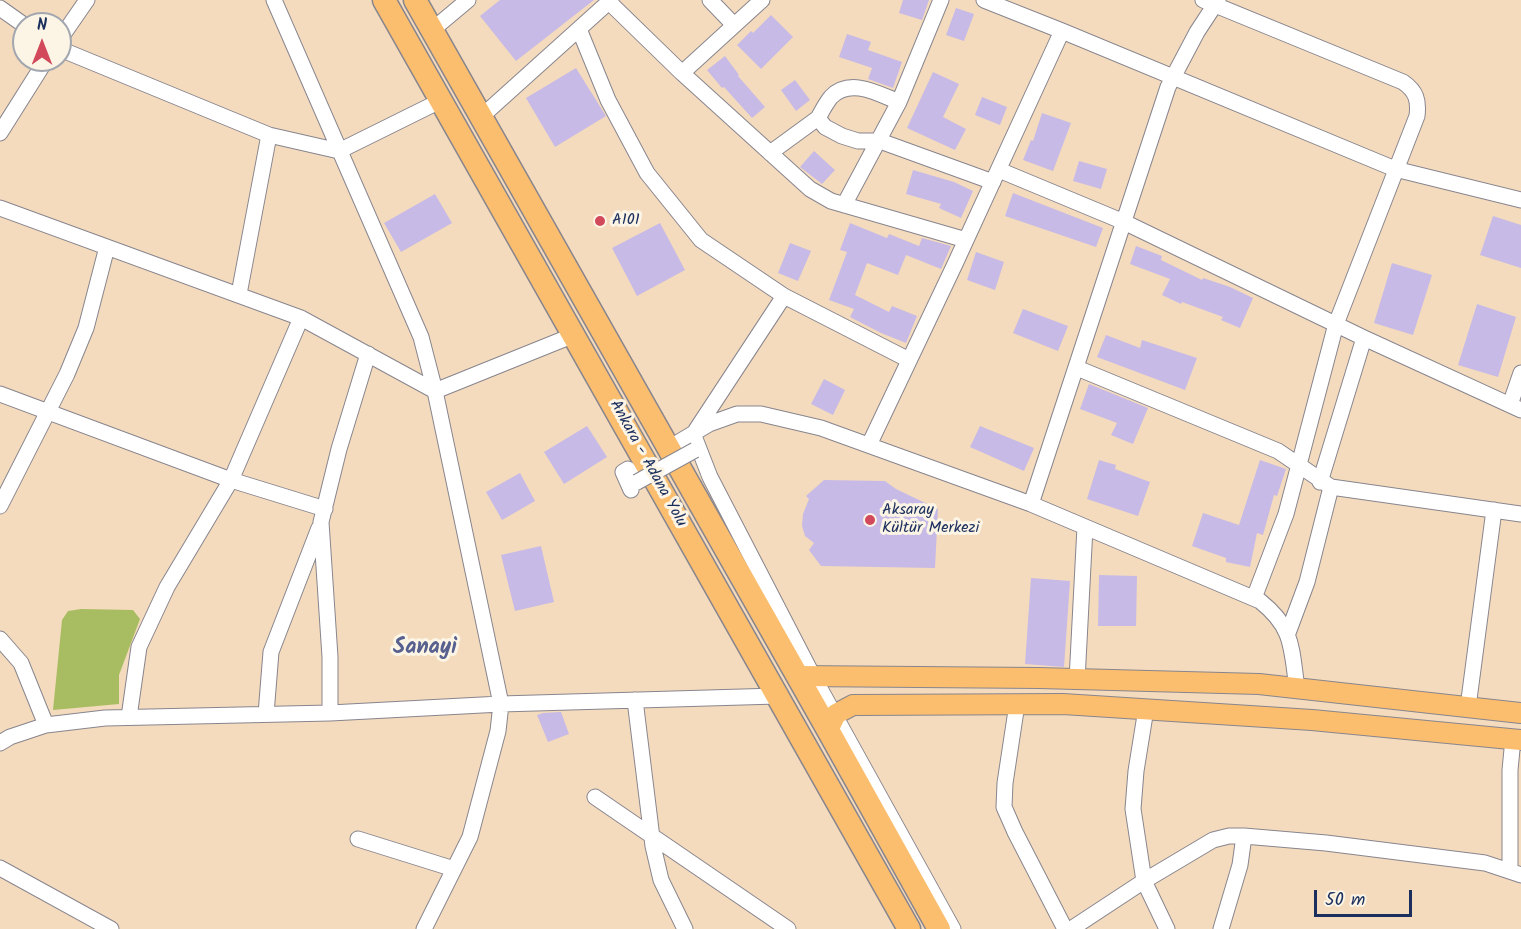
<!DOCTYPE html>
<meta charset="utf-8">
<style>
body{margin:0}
#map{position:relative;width:1521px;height:929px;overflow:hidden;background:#f4dbbd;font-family:Kalam,sans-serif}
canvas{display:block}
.north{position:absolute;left:12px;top:12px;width:60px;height:60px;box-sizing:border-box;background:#fcf5e5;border:2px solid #a2a6af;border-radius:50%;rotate:0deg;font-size:16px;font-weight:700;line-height:24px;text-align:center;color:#1b2f5e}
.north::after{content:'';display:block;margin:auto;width:21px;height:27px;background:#d1495b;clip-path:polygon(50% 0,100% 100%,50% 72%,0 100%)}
.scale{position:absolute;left:1314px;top:890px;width:98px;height:27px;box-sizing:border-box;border:3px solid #1b2f5e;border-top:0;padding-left:8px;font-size:18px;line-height:21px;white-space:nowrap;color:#1b2f5e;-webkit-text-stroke:4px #fcf5e5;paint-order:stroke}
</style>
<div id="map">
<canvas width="1521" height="929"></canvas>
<div class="north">N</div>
<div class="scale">50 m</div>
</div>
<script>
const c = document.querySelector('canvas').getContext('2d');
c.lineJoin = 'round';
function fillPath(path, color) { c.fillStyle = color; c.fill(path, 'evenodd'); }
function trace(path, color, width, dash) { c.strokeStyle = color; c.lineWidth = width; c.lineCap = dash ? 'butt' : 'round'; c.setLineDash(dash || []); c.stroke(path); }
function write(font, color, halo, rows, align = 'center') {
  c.font = font + ' Kalam,sans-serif'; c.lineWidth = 6; c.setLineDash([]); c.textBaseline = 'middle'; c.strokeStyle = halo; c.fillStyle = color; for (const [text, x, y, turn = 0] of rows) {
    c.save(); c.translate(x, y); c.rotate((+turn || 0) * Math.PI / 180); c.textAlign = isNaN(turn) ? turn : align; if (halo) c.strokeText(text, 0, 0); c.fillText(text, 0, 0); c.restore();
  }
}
fillPath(new Path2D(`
 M81,609L133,610L140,619L119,675V704L53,710L62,620L68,611Z`), '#a8bd61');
fillPath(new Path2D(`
 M500,0H594L516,61L480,16Z
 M903,0H929L922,20L899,13Z
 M956,8L974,14L964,41L946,35Z
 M771,15L793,37L761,69L737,45L751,31L753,33Z
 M847,34L871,42L868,50L902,62L893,88L868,79L872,68L839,57Z
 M725,56L739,75L738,76L765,107L752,118L724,87L722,88L707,70Z
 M576,68L606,116L555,147L526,98Z
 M933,72L959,84L943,117L966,129L955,150L907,128Z
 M795,80L810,100L796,111L781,90Z
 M982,97L1007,107L1000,125L975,115Z
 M1042,113L1071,123L1053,171L1023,160L1031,140L1033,141Z
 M814,151L835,170L822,184L800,167Z
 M1079,161L1107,169L1101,189L1073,181Z
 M913,170L954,182L973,191L961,218L939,208L941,204L906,194Z
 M1013,193L1103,228L1096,247L1005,216Z
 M435,194L452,223L401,252L384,223Z
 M1493,216L1521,225V268L1480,255Z
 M660,223L685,270L637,296L612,248Z
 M850,223L887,238L889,234L919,246L922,238L951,246L941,269L906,255L898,275L867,263L855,295L889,312L892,306L917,316L906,343L881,333L850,317L854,309L829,300L847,252L840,250Z
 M790,243L811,251L798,281L778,273Z
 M1136,246L1162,256L1161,260L1202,280L1203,278L1230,287L1253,298L1240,328L1221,320L1223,317L1182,302L1181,304L1162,295L1170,279L1130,264Z
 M976,252L1004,262L995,290L967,280Z
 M1392,263L1432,275L1413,335L1374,323Z
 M1477,304L1516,317L1498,377L1458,365Z
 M1023,309L1068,326L1058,351L1013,333Z
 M1106,335L1140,348L1142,340L1197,358L1185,390L1097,357Z
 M824,379L845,390L833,415L811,404Z
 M1089,384L1148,408L1133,444L1111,435L1117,423L1080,409Z
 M587,426L607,457L564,484L544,452Z
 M980,426L1034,448L1024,471L970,447Z
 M1099,460L1116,465L1115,469L1150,482L1138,516L1087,499Z
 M1260,460L1286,469L1277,496L1274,495L1263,535L1257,533L1250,567L1226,562V558L1192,546L1203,513L1239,525Z
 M520,473L535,501L502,520L486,492Z
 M824,480L885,481L896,489L938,509L935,568L821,566L809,550L814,543L805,536L802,526L803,514L809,499L806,496Z
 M541,546L554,602L515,611L501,555Z
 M1099,575L1137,576L1136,626H1098Z
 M1031,578L1070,581L1064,667L1025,664Z
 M561,712L569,734L548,742L537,715L543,713Z`), '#c7bae6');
const minor = new Path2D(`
 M274,0L421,337L435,391L501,704L498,731L470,837L424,929
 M710,0L734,25
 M984,0L1062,31L1395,169L1521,200
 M1203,0L1403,82C1416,91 1419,100 1417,116L1336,324L1286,514L1254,598
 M609,2L682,73L810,189L831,201L966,240
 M0,8L24,25
 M579,29L608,100L647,173L701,240L784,296L909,360
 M431,31L468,0
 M60,39L87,0
 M60,49L269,135L339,151L442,100
 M682,73L762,0
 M899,102C879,94 850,77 831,97C826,103 822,111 818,118L825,127L842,136L858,141H880L993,182
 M481,117L611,0
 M0,133L46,60
 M770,153L818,118
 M999,170L1124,222L1364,338L1521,410
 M844,205L899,102L941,0
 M0,208L301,318L435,391L574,335
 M239,294L269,135
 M1077,368L1278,451L1331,487L1521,514
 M0,394L231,480L325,509
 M1510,405L1521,373
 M696,430L784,296
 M694,436L710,477L813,676L953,929
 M869,445L955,264L1062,31
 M669,448L709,424L737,414H761L821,428L1031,504L1260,601C1294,628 1291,648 1297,688
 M1320,482L1364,338
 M631,490L623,472L628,469L637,482
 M1031,504L1168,87L1197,32L1218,0
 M0,506L67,374L86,328L107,247
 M1288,633L1307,582L1331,487
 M0,639L21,663L46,725
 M1077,680L1085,527
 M635,700L653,846L661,880L685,929
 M1017,704L1005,783L1004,807L1015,832L1065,929
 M1468,707L1494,510
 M1146,709L1136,771L1133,809L1144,881L1167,929
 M330,713V657L321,522L339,449L368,354
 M266,714L271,652L319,528
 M129,717L139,647L167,587L231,480L301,318
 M0,743L10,737L46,725L105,718L330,713L501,704L777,696
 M595,797L788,929
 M358,839L454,869
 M0,868L111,929
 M1510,871V770L1513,739
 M1071,929L1144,881L1213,840L1229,836H1244
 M1221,929L1240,865L1244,836L1326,843L1485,863L1521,875`);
const major = new Path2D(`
 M797,676L1039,678L1259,684L1521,713
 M828,730L836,714L853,705L1063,704L1312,720L1521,740`);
const highway = new Path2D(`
 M384,0L909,929
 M415,0L828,730L939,929`);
trace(minor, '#88858e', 17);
trace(major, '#88858e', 22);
trace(highway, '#88858e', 25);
trace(minor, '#fff', 15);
trace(major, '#fbbe6e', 20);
trace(highway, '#fbbe6e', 22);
const minorBridge = new Path2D(`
 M637,482L695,450`);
trace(minorBridge, '#88858e', 17, []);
trace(minorBridge, '#fff', 15);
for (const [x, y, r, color] of [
 [600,221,6,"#d1495b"],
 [870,520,6,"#d1495b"]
]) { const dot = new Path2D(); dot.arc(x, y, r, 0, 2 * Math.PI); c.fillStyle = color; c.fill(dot); trace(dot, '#fcf5e5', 2); }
write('16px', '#1b2f5e', '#fcf5e5', [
 ["A101",612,221],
 ["Aksaray",882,511],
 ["Kültür Merkezi",882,529]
], 'left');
write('16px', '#1b2f5e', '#fcf5e5', [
 ["Ankara - Adana Yolu",647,464,61]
]);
write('bold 22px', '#57608e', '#fcf5e5', [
 ["Sanayi",425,649]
]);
</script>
